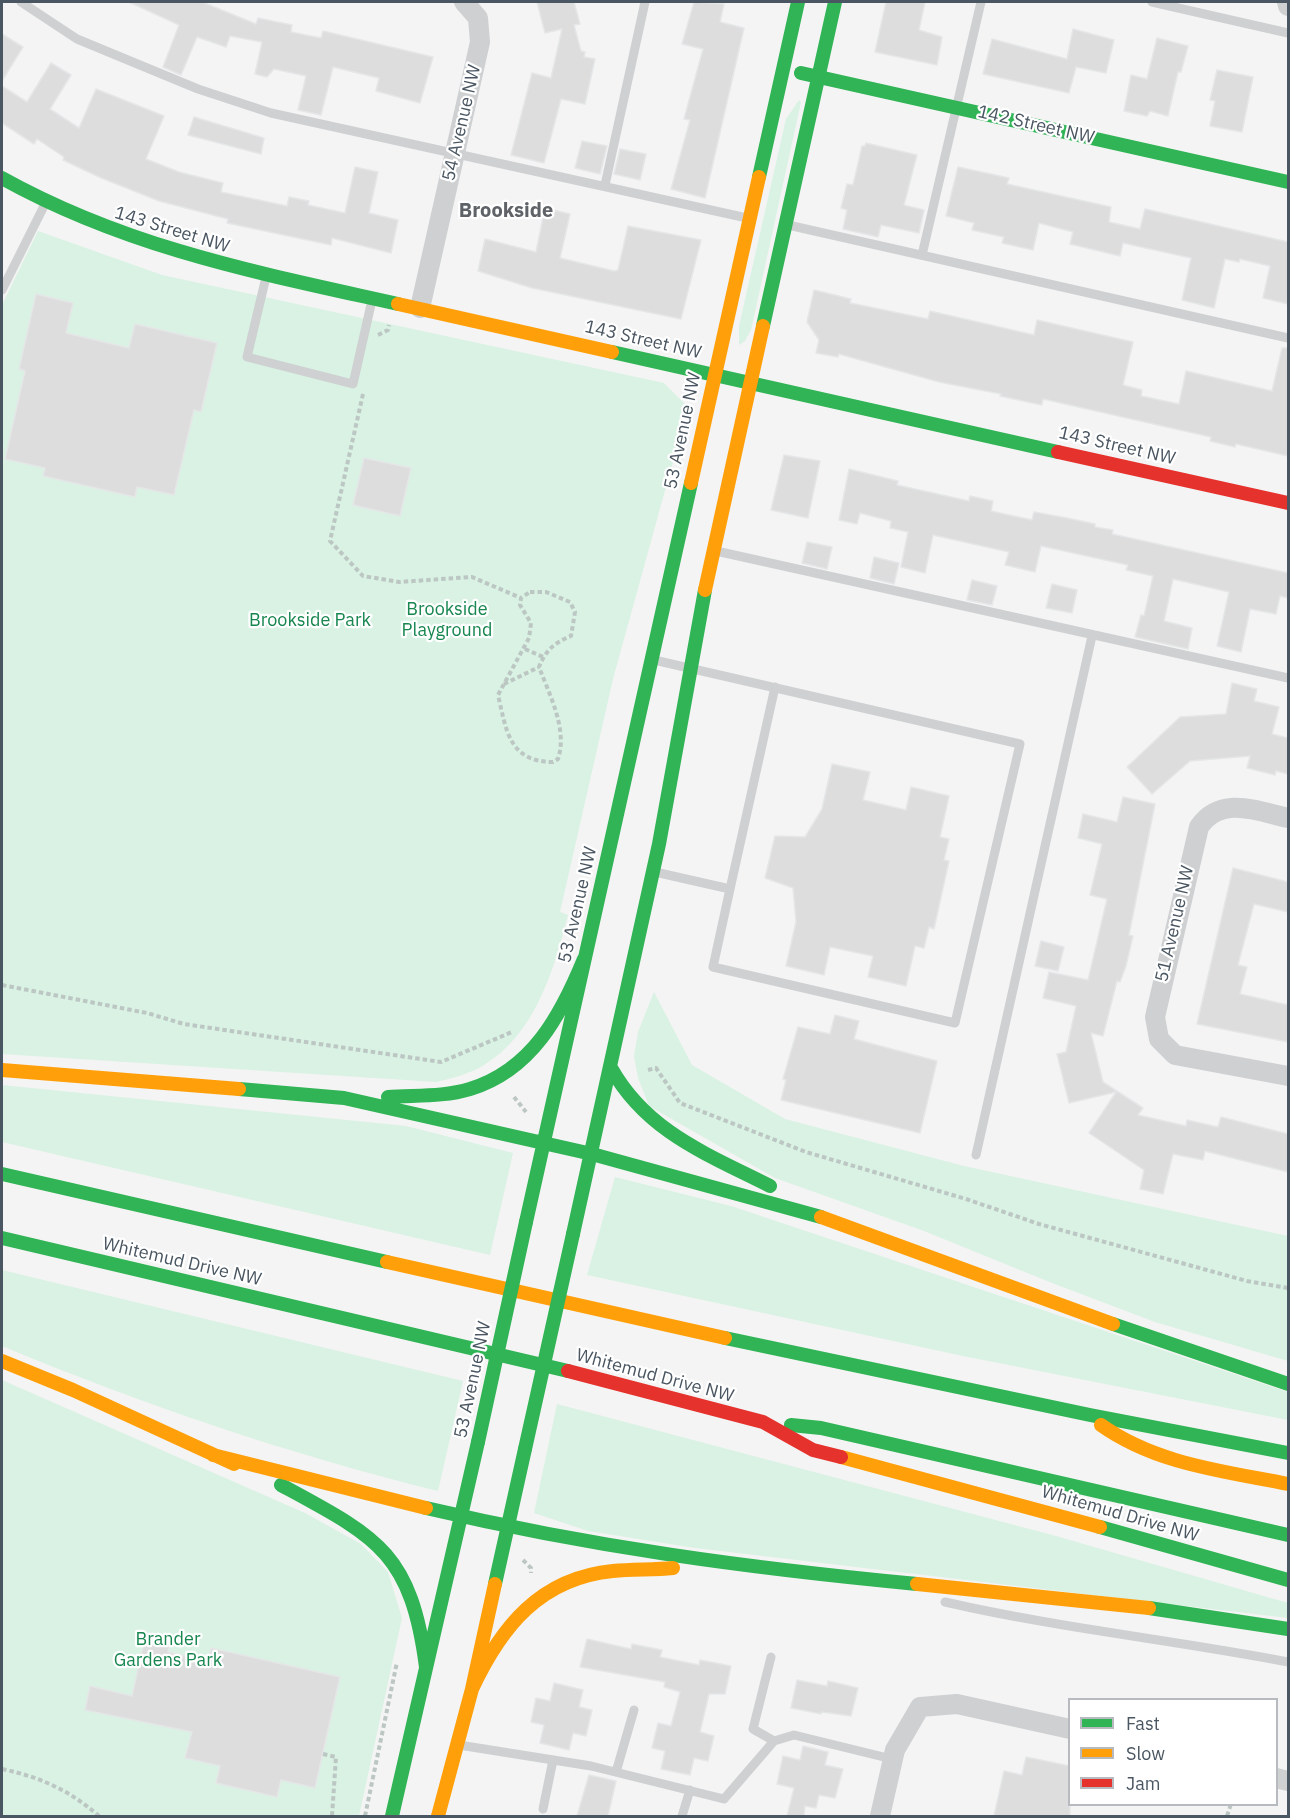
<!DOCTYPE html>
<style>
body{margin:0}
#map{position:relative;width:1290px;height:1818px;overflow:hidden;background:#f4f4f4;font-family:"IBM Plex Sans",sans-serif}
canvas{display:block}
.frame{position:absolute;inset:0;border:3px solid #4a5661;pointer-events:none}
.legend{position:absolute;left:1068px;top:1698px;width:210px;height:108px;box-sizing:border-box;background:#fff;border:2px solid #b7bbc0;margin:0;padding:8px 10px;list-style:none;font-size:18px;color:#4a5661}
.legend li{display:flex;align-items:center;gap:12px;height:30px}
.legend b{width:30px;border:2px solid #b7bbc0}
</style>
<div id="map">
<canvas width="1290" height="1818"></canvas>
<div class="frame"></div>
<ul class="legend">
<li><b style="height:8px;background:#30b455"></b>Fast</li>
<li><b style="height:8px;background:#ff9f0a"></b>Slow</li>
<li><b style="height:8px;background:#e5322d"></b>Jam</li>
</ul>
</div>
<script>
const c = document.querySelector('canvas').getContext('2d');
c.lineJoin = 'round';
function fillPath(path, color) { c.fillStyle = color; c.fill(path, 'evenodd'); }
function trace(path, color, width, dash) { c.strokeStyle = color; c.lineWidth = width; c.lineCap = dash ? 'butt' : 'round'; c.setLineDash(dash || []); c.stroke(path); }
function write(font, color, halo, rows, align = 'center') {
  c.font = font + ' "IBM Plex Sans",sans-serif'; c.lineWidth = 4.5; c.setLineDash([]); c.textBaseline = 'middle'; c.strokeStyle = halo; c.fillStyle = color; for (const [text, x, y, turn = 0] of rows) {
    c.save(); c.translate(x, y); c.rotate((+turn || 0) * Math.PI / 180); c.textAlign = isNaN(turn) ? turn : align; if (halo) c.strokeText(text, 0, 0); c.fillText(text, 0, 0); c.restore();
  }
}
fillPath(new Path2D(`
 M799,100L801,102L751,330L745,341L739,345V326L786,119Z
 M38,231L162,275L664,383L688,407L613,679L560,912L568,915C554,970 535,1034 484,1065C469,1074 453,1078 436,1082L2,1054V305Z
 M654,992L692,1065L785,1119L964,1166L1288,1236V1361L1155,1322L1052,1283L924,1231L775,1178L649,1106L638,1078L634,1056L638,1032Z
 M2,1085L406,1126L513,1153L490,1255L2,1142Z
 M615,1177L731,1206L1288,1392V1420L963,1356L587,1275Z
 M2,1270L463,1381L438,1491C288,1454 144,1405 2,1346Z
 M2,1380L305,1513L361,1544L388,1572L402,1618L359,1816H2Z
 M557,1404L1056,1536L1288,1603V1618L695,1548L588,1531L534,1513Z`), '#d9f2e3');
const building = new Path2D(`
 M129,2H202L256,24L258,18L292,25L291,32L321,38L323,31L433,57L420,103L376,91L379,78L333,67L321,115L298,110L306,76L274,69L267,77L255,74L262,42L230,36L226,47L197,37L181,75L163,67L179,25Z
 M537,2H574L580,24L574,25L581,51L585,52L584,57L595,59L585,104L561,99L544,163L511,155L532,73L551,78L562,29L545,33Z
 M694,2L724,4L720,22L744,28L705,198L671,189L690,120L684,119L703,49L682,44Z
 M886,2H925L919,30L942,37L937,65L875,52Z
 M1073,29L1114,40L1106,73L1076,67L1069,93L983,74L992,39L1067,59Z
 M2,34L23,47L2,81Z
 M1157,38L1188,46L1181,72H1178L1168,116L1150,111L1147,116L1124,111L1131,75L1147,79Z
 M51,63L71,75L50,109L79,128L96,89L164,116L146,159L179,172L223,183L221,192L287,206L289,197L309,201L308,205L345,213L355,167L378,172L369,213L398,220L391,253L332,238L331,245L227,223L228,219L159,201L99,177L63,160L64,157L37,139L34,144L2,123V86L27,102Z
 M1217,70L1253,77L1242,132L1210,126L1215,101L1210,100Z
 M194,117L264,138L261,154L188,135Z
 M582,141L607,146L600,174L575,168Z
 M866,143L917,155L904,205L924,210L919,233L881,225L878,237L843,229L847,210L841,208L847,184L853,185L862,146H865Z
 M620,149L646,154L640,180L614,174Z
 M958,167L1009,178L1007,184L1111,207L1109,222L1140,229L1145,209L1288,242V304L1263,298L1270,266L1240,259L1239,262L1225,259L1214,308L1182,300L1191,258L1123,243L1120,256L1070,244L1073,232L1039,223L1033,250L1002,243L1004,237L972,230L974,223L946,216Z
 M545,208L570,214L560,258L614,271L618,270L628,226L701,240L681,319L532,288L478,271L485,239L536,252Z
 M814,290L851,299L850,303L928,319L930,311L1034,335L1037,320L1133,342L1123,385L1142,390L1141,396L1179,404L1186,371L1272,391L1282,348H1288V456L1236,444L1235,447L1210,441L1211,437L1043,399L1042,405L1000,396L1001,394L939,382L839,354L838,357L816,353L819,340L807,322Z
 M36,294L73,303L66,333L129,348L135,324L217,343L201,412L194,410L174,495L137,487L135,497L43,476L45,468L5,459L25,371L19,369Z
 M784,455L820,461L808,518L771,510Z
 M364,458L411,468L400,516L353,505Z
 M849,469L898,481L897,485L969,501L970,496L993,501L991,511L1032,520L1034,512L1067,518L1095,524V527L1113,530L1112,534L1288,573V598L1280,596L1276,614L1250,609L1241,652L1217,646L1229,592L1173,579L1164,621L1192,628L1188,649L1135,637L1141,615L1144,616L1153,576L1126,570L1128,565L1041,546L1035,572L1005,565L1009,552L933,535L925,573L901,567L908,532L890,528L891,521L860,513L857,524L839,520Z
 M807,542L832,547L827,569L802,563Z
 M874,557L899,563L894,584L870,578Z
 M972,580L997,586L992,605L967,600Z
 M1052,584L1077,590L1072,613L1046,608Z
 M1232,683L1257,689L1254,701L1279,707L1272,734L1288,738V774L1276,771L1275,775L1247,768L1250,756L1190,761L1152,794L1127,767L1180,717L1226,714Z
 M832,764L870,772L863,800L906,810L911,787L949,796L940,837L949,839L944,860L949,861L934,929L929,927L924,948L915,946L906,986L868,977L873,956L830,947L824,975L786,966L796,922L793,888L765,878L775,836L805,837L822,809Z
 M1123,797L1155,804L1129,935L1133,936L1126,966L1120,982L1117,981L1103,1036L1091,1033L1103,1082L1143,1108L1138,1115L1186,1126L1187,1120L1218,1127L1221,1117L1288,1134V1172L1205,1151L1203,1160L1173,1154L1163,1194L1140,1189L1144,1170L1089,1133L1116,1092L1069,1103L1057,1054L1066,1052L1076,1006L1043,998L1049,972L1088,980L1107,899L1090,895L1102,844L1078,838L1083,814L1117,822Z
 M1233,868L1288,882V912L1254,904L1238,965L1247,967L1240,994L1288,1005V1042L1197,1024Z
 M1041,941L1064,947L1058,971L1035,966Z
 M835,1015L859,1021L854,1039L937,1061L920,1133L781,1100L786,1080L783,1079L798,1027L830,1034Z
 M587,1639L631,1649L632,1644L662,1650L660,1657L699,1665L700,1660L731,1666L725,1694H709L700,1732L714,1736L708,1761L694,1758L690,1775L661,1769L665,1751L652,1748L658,1723L671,1726L680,1692L664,1687L665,1682L580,1667Z
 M144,1642L169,1647L168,1652L208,1661L211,1648L340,1677L315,1788L281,1780L277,1797L216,1783L220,1766L185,1758L192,1732L85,1710L90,1686L132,1696Z
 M797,1680L827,1686L828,1681L858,1688L851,1716L822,1712L821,1714L791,1708Z
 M554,1683L583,1690L579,1707L592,1710L586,1736L573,1733L569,1750L540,1743L544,1725L531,1722L536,1698L550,1701Z
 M803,1746L828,1752L825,1765L843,1769L835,1798L819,1795L816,1808L805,1806L804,1816H787L794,1788L777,1784L783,1756L800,1760Z
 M1026,1757L1070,1766V1816H994L1004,1771L1022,1775Z
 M589,1775L616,1781L608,1816H577Z`);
fillPath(building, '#ddddde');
trace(building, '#e5e6e7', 1.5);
trace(new Path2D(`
 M378,335L388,330L389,325
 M363,394L330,541L363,576L399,582L472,577L521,598
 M530,592H546L570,602L575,612L571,636C554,643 546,650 539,667C549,694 568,729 558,759L553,762C508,762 506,728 498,695L529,638L531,623L520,605L521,598Z
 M525,649L543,657
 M504,684L539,667
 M2,985L147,1013L184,1024L441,1062L512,1032
 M648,1070L656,1068L680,1103L806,1152L966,1199L1039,1224L1247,1281L1288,1288
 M514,1097L526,1112
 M523,1560L531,1568V1573
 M323,1754L336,1757L332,1816
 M2,1769C40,1777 69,1790 99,1816
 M365,1816L397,1662
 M1227,1816L1231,1804`), '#bcc7c4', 4, [4.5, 3]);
trace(new Path2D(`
 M21,2L77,39L198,89L271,113L747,218
 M1152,2L1288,33
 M605,185L645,2
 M788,225L1288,338
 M922,255L981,2
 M266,277L247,357L353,384L372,300
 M2,290L45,204
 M716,551L1288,678
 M654,660L1020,744L955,1023L713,967L730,889
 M655,872L730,889L775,687
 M976,1155L1092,636
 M945,1602C1058,1628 1174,1640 1288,1662
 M771,1657L753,1729L774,1741
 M459,1745L591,1766L724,1799L774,1741L794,1735L892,1759
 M616,1772L634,1710
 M543,1809L553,1760
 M682,1816L690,1790`), '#ced0d2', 9);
trace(new Path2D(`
 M1287,2L1288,6
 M420,308L480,42L478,18L464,2
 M1288,818C1257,811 1221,795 1199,827L1155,1017L1159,1039L1175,1055L1288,1076
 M1276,1778L1288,1781
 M880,1816L895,1750L920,1707L957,1704L1070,1729`), '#ced0d2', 20);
trace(new Path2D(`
 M801,73L1288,182
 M759,177L798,2
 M2,178C128,248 259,273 398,304
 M763,326L835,2
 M612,352L1058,452
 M611,1068C647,1132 707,1154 770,1186
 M239,1089L344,1098L592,1154L821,1217
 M388,1097C415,1095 444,1097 470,1089C532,1070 561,1015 584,959
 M2,1174L387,1262
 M526,1222L691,483
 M573,1234L659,844L705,590
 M2,1238L568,1371
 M1113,1324L1288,1384
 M725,1338L1090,1415L1288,1453
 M791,1425L821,1428L1288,1535
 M281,1485C377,1537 411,1552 426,1667
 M426,1508C592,1547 748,1568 917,1584
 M1100,1527L1288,1580
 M495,1584L525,1449
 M1149,1608L1288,1629
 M392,1816L478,1442`), '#30b455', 14);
trace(new Path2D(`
 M398,304L612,352
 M691,483L759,177
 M705,590L763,326
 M2,1070L239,1089
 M821,1217L1113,1324
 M387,1262L725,1338
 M2,1361L73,1390L234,1464
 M1101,1425C1156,1464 1223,1471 1288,1484
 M213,1455L426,1508
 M841,1457L1100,1527
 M917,1584L1149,1608
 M472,1689C501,1627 540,1578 613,1571C633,1569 653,1570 673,1568
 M438,1816L472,1689L495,1584`), '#ff9f0a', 14);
trace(new Path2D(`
 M1058,452L1288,503
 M568,1371L763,1422L813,1450L841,1457`), '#e5322d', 14);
trace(new Path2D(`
 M478,1442L526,1222
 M525,1449L573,1234`), '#30b455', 14);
write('18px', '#4a5661', '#fff', [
 ["54 Avenue NW",462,123,-77],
 ["142 Street NW",1036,125,13],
 ["143 Street NW",172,230,17],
 ["143 Street NW",643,340,13],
 ["53 Avenue NW",683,431,-78],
 ["143 Street NW",1117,446,13],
 ["53 Avenue NW",578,905,-77],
 ["51 Avenue NW",1175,924,-77],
 ["Whitemud Drive NW",182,1262,13],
 ["Whitemud Drive NW",655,1376,15],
 ["53 Avenue NW",473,1380,-78],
 ["Whitemud Drive NW",1120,1514,16]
]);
write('18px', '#17864f', '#fff', [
 ["Brookside",447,610],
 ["Playground",447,631],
 ["Brookside Park",310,621],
 ["Brander",168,1640],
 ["Gardens Park",168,1661]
]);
write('bold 20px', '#5f6368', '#fff', [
 ["Brookside",506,211]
]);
</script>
